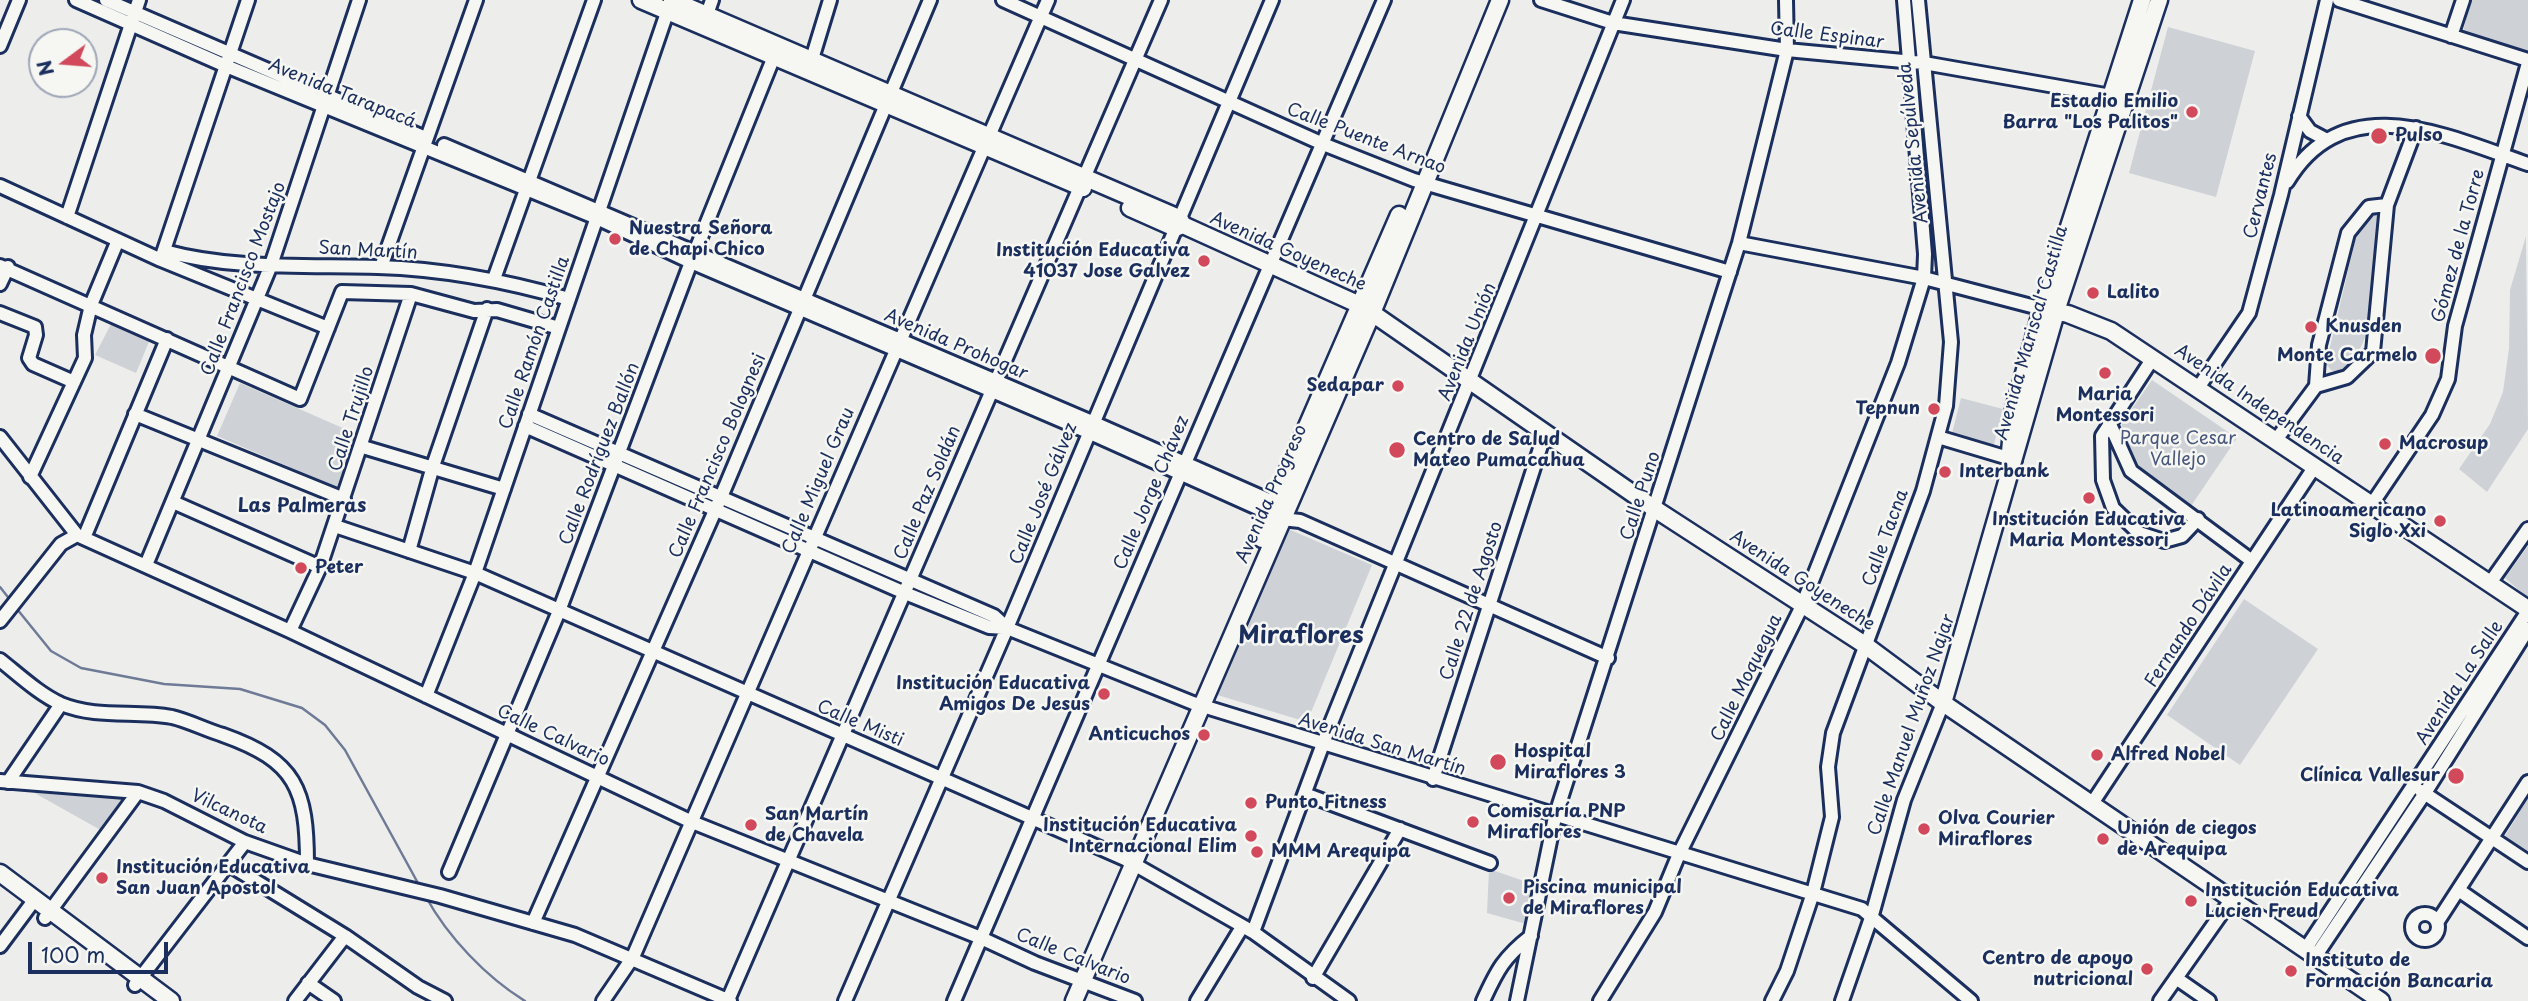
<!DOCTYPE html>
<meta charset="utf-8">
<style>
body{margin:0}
#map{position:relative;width:2528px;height:1001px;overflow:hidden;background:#edeeec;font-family:"Playpen Sans",sans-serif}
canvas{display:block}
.north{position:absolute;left:28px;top:28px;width:70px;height:70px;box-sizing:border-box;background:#f6f6f2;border:2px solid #9ea6b7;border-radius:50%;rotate:254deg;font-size:19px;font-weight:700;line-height:28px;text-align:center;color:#1b2f5e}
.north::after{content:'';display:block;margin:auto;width:24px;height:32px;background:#d1495b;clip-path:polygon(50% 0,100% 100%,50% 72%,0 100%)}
.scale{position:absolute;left:28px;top:942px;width:140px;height:32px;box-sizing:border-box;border:4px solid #1b2f5e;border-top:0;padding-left:9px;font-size:21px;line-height:24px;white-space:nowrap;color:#1b2f5e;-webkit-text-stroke:5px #f6f6f2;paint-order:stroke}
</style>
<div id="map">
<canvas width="2528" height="1001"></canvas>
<div class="north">N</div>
<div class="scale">100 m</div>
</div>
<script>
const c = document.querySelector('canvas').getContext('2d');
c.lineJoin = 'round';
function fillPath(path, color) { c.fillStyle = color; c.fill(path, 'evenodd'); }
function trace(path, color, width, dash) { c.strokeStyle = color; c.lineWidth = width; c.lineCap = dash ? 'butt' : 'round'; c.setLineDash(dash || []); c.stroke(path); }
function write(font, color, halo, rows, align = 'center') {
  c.font = font + ' "Playpen Sans",sans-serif'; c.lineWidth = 5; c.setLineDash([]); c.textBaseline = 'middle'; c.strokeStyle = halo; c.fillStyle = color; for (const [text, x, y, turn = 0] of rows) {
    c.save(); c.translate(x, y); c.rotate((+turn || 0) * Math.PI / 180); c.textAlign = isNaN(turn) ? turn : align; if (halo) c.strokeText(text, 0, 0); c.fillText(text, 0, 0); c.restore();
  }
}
fillPath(new Path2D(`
 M2471,0H2528V57L2462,35Z
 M2168,27L2255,51L2216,197L2129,173Z
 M1917,75L1925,76L1940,268L1933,266Z
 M2374,214L2379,217L2380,224C2375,269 2380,347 2339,373L2331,370L2326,364L2356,237Z
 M2526,236L2528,429L2487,492L2459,469L2490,424L2503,392L2509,348L2510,290Z
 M112,322L151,337L136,373L95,355Z
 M2152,380L2237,438L2189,509L2135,472L2121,441L2122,423Z
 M240,383L361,436L343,490L217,436Z
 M1961,398L2003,409L1993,448L1951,437Z
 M1286,528L1372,565L1307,722L1214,694Z
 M2528,546V598L2505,578Z
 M2244,599L2318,649L2240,765L2167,715Z
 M31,791L129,798L104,832Z
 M2528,798V851L2505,836Z
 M1489,869L1533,884L1526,924L1487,913Z`), '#ced2d7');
trace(new Path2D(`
 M0,587L11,601
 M17,609L51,651L81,668L164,684L240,689L302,708L325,725L345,750L419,885
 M426,897C448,937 486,977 525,1001`), '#6e7a96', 2.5);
const minor = new Path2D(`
 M76,0L226,66L597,218L691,262L1088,432L1282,519L1300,521L1608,658
 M106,0L421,136
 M1003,0L1323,144L1414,180L1730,272
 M1541,0L1613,23L1787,50L1924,63L2111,96
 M2339,0L2528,60
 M704,23L712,0
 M2451,36L2463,0
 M0,46L19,0
 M812,59L830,0
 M2299,116L2310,131L2327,140
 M444,145L1092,422L1282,506
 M2287,182C2344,86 2447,136 2528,164
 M0,186L161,260L328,328
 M67,217L139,0
 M1739,243L1924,278L2043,309
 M164,251C233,270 307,265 378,267C443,269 507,281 569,299
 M162,256L248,0
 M0,266L300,399L342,292L411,294L474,311L497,310L559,328
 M381,267L476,0
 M494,279L594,0
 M0,284L8,267
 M0,313L35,327L36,335L29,358L33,364L74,382
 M2153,358L2102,436L2103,480L2113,508L2139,533L2164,541L2182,536L2198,519
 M2316,386L2347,377L2373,352L2387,205L2416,128
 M2198,388L2249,313L2281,195L2327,0
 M135,414L344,499
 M529,414L994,616L1007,628L1193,703L1862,909L1971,1001
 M2109,422L2131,471L2252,561
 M525,426L905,593L989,627L1007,628
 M0,437L77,535L290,631L692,822L981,938L1035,963L1135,1001
 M1938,437L2015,460
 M2276,440L2316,386L2319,345L2348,233L2369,207L2387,205
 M363,447L504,489
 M30,477L85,358L84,335L91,305L118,240
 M173,502L320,567
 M2372,504L2432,415L2448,379L2455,326L2528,63
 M335,526L475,573L1125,859L1253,932L1349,1001
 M84,538L167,339
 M409,551L433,466L487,309
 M146,565L271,265L359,0
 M2490,583L2528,529
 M0,621L61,544L77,535
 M290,631L320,567L411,294
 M0,660C19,675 39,694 61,704C98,719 135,710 172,717C189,721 206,730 223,735C296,761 307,789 307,864
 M426,696L475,573L670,4
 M1433,779L1545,433
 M0,781L138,792L164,801L245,842L307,864L440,896L575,935L730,1001
 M8,782L61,704
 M2421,791L2528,862
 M1305,794L1490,863
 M2091,805L2315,466
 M228,864L345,936L418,987L445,1001
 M449,872L559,611L691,262L777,49
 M2460,891L2528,938
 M2412 927a13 13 0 1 1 26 0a13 13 0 1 1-26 0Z
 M45,918L138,792
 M2438,921L2528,782
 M533,923L721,497L930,0
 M1253,932L1327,733L1623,0
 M0,946L35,899
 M2305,950L2528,611
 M2315,957L2425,793L2528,629
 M1313,978L1400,829
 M2176,978L2209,1001
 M308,983L334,1001
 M135,985L245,842
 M728,1000L1161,0
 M295,1001L345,936
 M603,1001L633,957L1048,0
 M845,1001L1007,628L1272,0
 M954,1001L1384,0
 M1197,1001L1242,927
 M1483,1001C1497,970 1504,957 1531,936
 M1517,1001L1555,817L1739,243L1787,50L1786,0
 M1600,1001L1655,912L1679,854L1802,606L1898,363L1924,278L1925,254L1904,0
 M1772,1001L1787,971L1813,893L1832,817L1828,767L1833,733L1923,491L1946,406L1951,342L1918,0
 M1842,1001L1872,915L1904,800L1943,703
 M2160,1001L2231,900`);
const major = new Path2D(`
 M641,0L1083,188
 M672,0L1179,218L1183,225L1362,306L1655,509L1865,645L1943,703L2381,1001
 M1130,208L1175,228L1183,225
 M2043,309L2068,314L2111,331L2528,609
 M2010,452L2014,409L2039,320L2142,0
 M1262,539L1278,493L1399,215
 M1943,703L2059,302L2159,0
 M0,873L171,1001
 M1074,1001L1372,313L1500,0`);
trace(minor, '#1b2f5e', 18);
trace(major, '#1b2f5e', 21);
trace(minor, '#f6f6f2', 12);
trace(major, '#f6f6f2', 16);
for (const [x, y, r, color] of [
 [2192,112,7,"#d1495b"],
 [2379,136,9,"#d1495b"],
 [615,239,7,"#d1495b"],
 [1204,261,7,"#d1495b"],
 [2093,293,7,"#d1495b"],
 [2311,327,7,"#d1495b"],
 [2433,356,9,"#d1495b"],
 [2105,373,7,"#d1495b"],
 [1398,386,7,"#d1495b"],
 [1934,409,7,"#d1495b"],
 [2385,444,7,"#d1495b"],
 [1397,450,9,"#d1495b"],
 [1945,472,7,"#d1495b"],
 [2089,498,7,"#d1495b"],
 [2440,521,7,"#d1495b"],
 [301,568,7,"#d1495b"],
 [1104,694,7,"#d1495b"],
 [1204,735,7,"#d1495b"],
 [2097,755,7,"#d1495b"],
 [1498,762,9,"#d1495b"],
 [2456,776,9,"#d1495b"],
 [1251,803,7,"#d1495b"],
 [1473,822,7,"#d1495b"],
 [751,825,7,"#d1495b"],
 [1924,829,7,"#d1495b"],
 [1251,836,7,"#d1495b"],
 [2103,839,7,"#d1495b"],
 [1257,852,7,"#d1495b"],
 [102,878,7,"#d1495b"],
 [1509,898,7,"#d1495b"],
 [2191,901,7,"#d1495b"],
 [2147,969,7,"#d1495b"],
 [2291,971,7,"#d1495b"]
]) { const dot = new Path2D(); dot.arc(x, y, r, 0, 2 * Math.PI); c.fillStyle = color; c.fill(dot); trace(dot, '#f6f6f2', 2.5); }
write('18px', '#1b2f5e', '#f6f6f2', [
 ["Calle Espinar",1827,36,7],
 ["Avenida Tarapacá",342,94,22],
 ["Calle Puente Arnao",1366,139,21],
 ["Avenida Sepúlveda",1914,143,-96],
 ["Cervantes",2261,196,-76],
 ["Gómez de la Torre",2459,246,-75],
 ["San Martín",368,251,3],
 ["Avenida Goyeneche",1288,252,24],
 ["Calle Francisco Mostajo",244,279,-69],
 ["Avenida Mariscal Castilla",2032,333,-74],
 ["Avenida Unión",1468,342,-68],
 ["Calle Ramón Castilla",535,343,-71],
 ["Avenida Prohogar",956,345,23],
 ["Avenida Independencia",2259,405,34],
 ["Calle Trujillo",352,419,-72],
 ["Calle Rodríguez Ballón",600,454,-69],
 ["Calle Francisco Bolognesi",718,456,-67],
 ["Calle Miguel Grau",819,481,-67],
 ["Calle Paz Soldán",928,493,-67],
 ["Calle Jorge Chávez",1152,493,-67],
 ["Calle José Gálvez",1044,494,-68],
 ["Avenida Progreso",1272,494,-66],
 ["Calle Puno",1641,496,-72],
 ["Calle Tacna",1886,538,-70],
 ["Avenida Goyeneche",1802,581,33],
 ["Calle 22 de Agosto",1472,601,-72],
 ["Fernando Dávila",2189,626,-57],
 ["Calle Moquegua",1747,678,-64],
 ["Avenida La Salle",2460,683,-57],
 ["Calle Misti",860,724,23],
 ["Calle Manuel Muñoz Najar",1912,725,-71],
 ["Calle Calvario",553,736,25],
 ["Avenida San Martín",1382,745,17],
 ["Vilcanota",229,812,25],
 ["Calle Calvario",1073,957,22]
]);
write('bold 18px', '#1b2f5e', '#f6f6f2', [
 ["Estadio Emilio",2178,102,"right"],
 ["Barra \"Los Palitos\"",2178,123,"right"],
 ["Pulso",2395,136],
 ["Nuestra Señora",629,229],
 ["de Chapi Chico",629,250],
 ["Institución Educativa",1190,251,"right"],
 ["41037 Jose Galvez",1190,272,"right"],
 ["Lalito",2107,293],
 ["Knusden",2325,327],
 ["Monte Carmelo",2417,356,"right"],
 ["Sedapar",1384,386,"right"],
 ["Maria",2105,395,"center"],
 ["Montessori",2105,416,"center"],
 ["Tepnun",1920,409,"right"],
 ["Centro de Salud",1413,440],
 ["Mateo Pumacahua",1413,461],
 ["Macrosup",2399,444],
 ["Interbank",1959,472],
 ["Latinoamericano",2426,511,"right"],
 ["Siglo Xxi",2426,532,"right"],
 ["Institución Educativa",2089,520,"center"],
 ["Maria Montessori",2089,541,"center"],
 ["Peter",315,568],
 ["Institución Educativa",1090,684,"right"],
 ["Amigos De Jesus",1090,705,"right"],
 ["Anticuchos",1190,735,"right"],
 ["Hospital",1514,752],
 ["Miraflores 3",1514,773],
 ["Alfred Nobel",2111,755],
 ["Clínica Vallesur",2440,776,"right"],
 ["Punto Fitness",1265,803],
 ["Comisaría PNP",1487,812],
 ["Miraflores",1487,833],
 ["San Martín",765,815],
 ["de Chavela",765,836],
 ["Olva Courier",1938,819],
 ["Miraflores",1938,840],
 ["Institución Educativa",1237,826,"right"],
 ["Internacional Elim",1237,847,"right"],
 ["Unión de ciegos",2117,829],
 ["de Arequipa",2117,850],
 ["MMM Arequipa",1271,852],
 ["Institución Educativa",116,868],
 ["San Juan Apostol",116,889],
 ["Piscina municipal",1523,888],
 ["de Miraflores",1523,909],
 ["Institución Educativa",2205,891],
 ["Lucien Freud",2205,912],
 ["Centro de apoyo",2133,959,"right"],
 ["nutricional",2133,980,"right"],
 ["Instituto de",2305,961],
 ["Formación Bancaria",2305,982]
], 'left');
write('18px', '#48587c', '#f6f6f2', [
 ["Parque Cesar",2178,439],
 ["Vallejo",2178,460]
]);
write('bold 19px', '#1b2f5e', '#f6f6f2', [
 ["Las Palmeras",302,507]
]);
write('bold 24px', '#1b2f5e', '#f6f6f2', [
 ["Miraflores",1301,636]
]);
</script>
